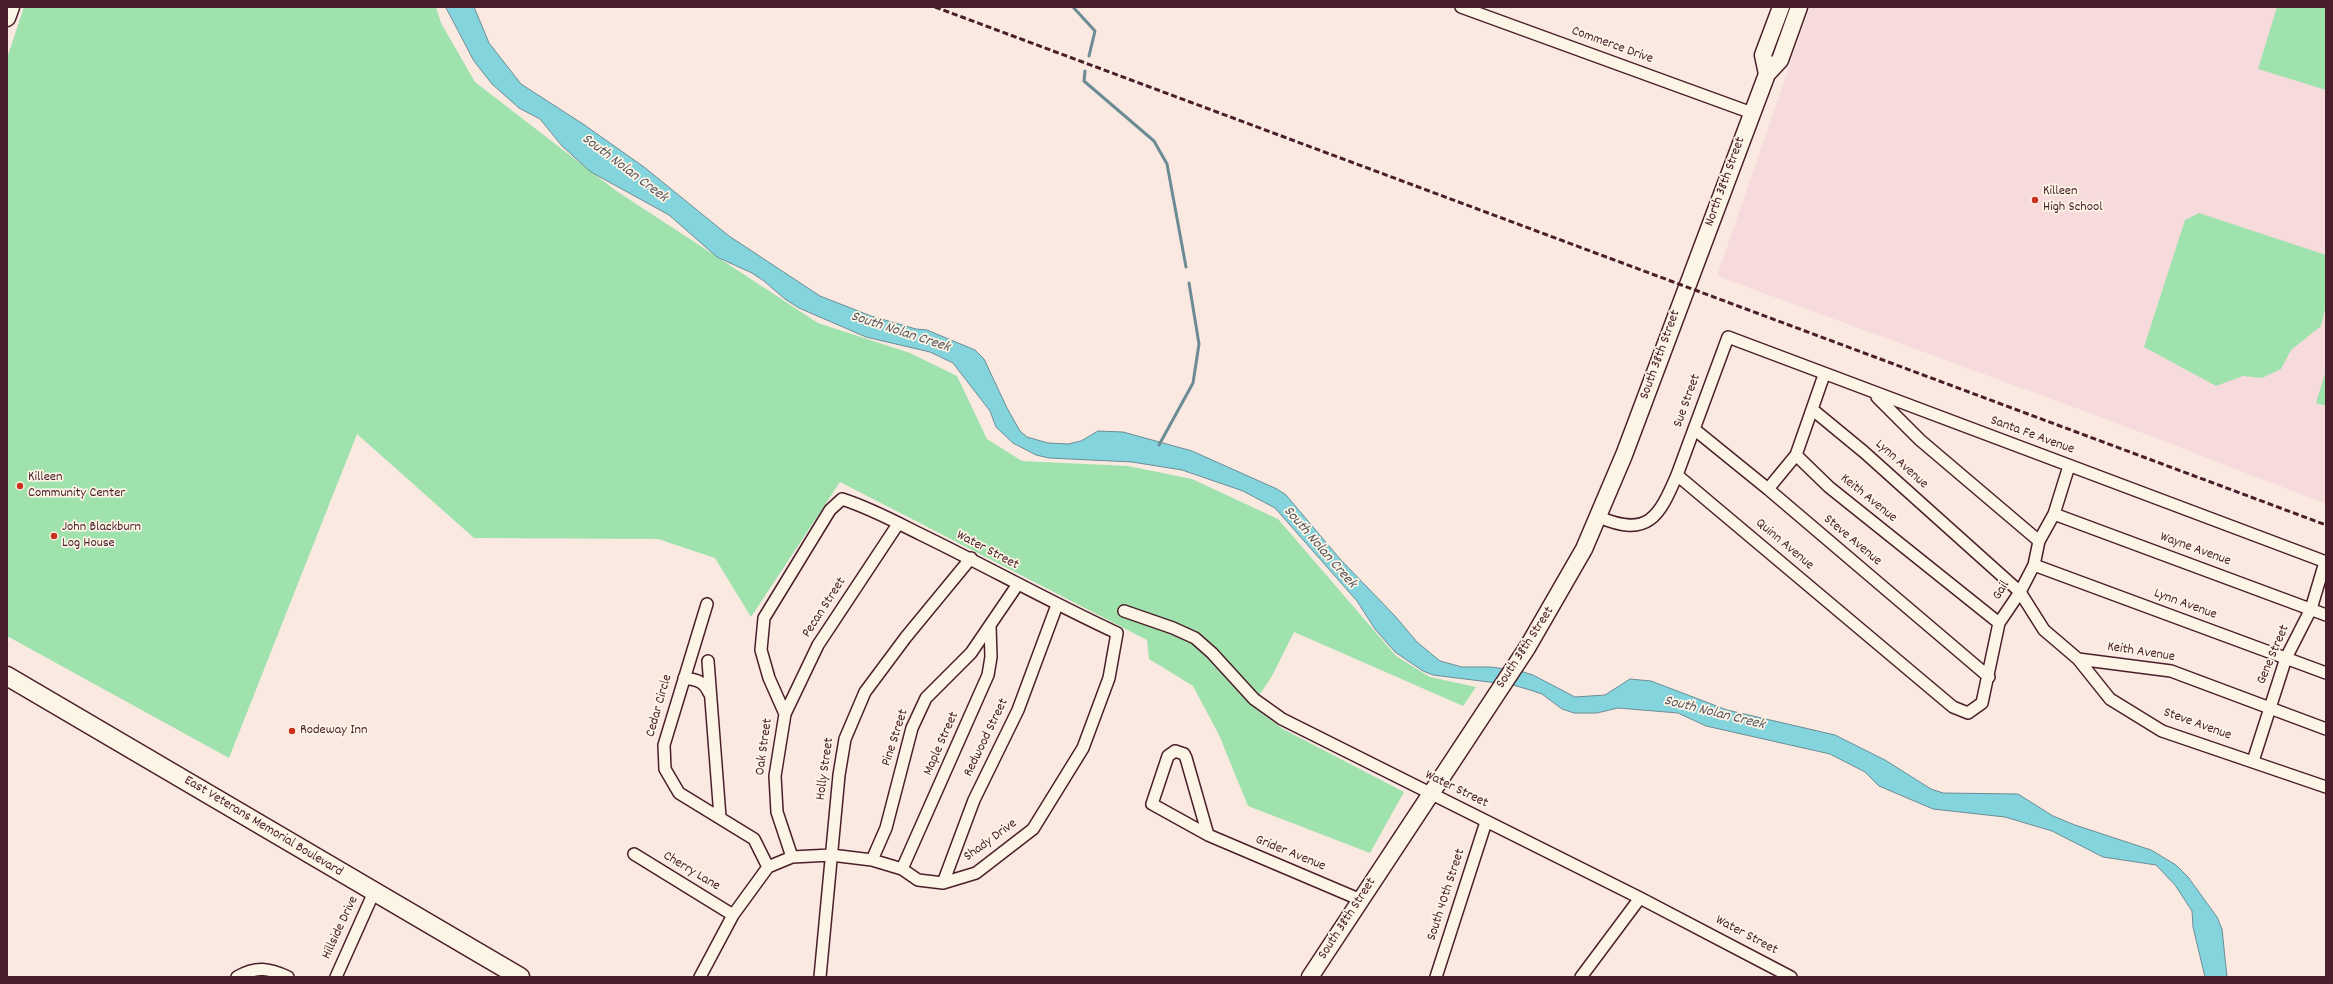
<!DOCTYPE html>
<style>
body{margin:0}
#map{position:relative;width:2333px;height:984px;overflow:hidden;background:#fae9e1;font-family:Dekko,sans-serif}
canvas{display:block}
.frame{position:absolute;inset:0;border:8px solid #4a1f2b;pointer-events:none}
</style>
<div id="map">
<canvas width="2333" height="984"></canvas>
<div class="frame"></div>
</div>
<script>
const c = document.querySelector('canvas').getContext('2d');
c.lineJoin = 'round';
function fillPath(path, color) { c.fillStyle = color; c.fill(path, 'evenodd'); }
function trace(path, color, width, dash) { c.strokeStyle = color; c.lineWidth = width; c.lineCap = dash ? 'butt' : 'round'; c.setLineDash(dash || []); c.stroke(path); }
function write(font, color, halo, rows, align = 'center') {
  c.font = font + ' Dekko,sans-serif'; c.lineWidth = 3.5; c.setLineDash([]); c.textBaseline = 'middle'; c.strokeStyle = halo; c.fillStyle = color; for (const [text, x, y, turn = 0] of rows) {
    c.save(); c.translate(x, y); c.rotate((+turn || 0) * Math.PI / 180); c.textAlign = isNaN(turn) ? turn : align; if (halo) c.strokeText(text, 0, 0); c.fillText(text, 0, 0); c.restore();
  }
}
fillPath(new Path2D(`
 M1810,7H2326V504L2114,422L1717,276Z`), '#f7dbdc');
fillPath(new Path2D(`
 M24,7H436L441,23L475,82L615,190L818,323L910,353L957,376L987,439L1022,461L1128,466L1192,479L1278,519L1396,656L1430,677L1476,687L1463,706L1294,632L1272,676L1252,706L1283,729L1404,792L1370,853L1248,806L1219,735L1193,686L1149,659L1147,640L840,482L751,617L715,558L658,539L474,538L357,434L229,758L7,636V58Z
 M2277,7H2326V90L2258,69Z
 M2199,213L2326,255V305L2321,326L2291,350L2281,369L2262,378L2243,376L2216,386L2144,347L2185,220Z
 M2326,370V406L2316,403Z`), '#9fe2ad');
const water = new Path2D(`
 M446,7H474L489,43L521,84L583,124L644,167L729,236L820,296L871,316L916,329L927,330L975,350L984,359L1007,408L1020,431L1027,437L1048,443L1068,444L1081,441L1098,431L1123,432L1192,451L1277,489L1286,495L1340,559L1395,616L1417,642L1440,661L1462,667H1491L1520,671L1533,675L1575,697L1605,695L1630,679L1651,681L1727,710L1835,735L1885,760L1931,789L1943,793L2018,794L2053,816L2075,825L2151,850L2176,865L2188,877L2217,917L2222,929L2227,977H2205L2193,927L2192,911L2175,885L2156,865L2103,857L2052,831L2005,817L1933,809L1879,786L1865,772L1830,754L1706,726L1678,713L1618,708L1597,713H1574L1562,709L1542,694L1530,690L1513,685L1433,675L1423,671L1395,652L1375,629L1357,601L1275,508L1243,491L1182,470L1132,462L1049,458L1036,455L1013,443L996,427L990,411L953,363L930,352L866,337L799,308L785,299L764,281L752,273L717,257L669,215L591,172L562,146L540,119L519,108L492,84L474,61Z`);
fillPath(water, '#83d4dc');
trace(water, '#6c8c95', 1);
trace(new Path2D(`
 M1073,7L1095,31L1089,56
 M1085,71L1084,81L1154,141L1167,164L1186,267
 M1159,445L1193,383L1199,344L1189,283`), '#6c8c95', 3);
const minor = new Path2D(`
 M1461,7L1752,113
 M1877,397L1920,440L2039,541
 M1813,410L1864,452L2020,592L2044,630L2078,659L2110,699L2162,731L2326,787
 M1694,429L1768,489L1989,677
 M1796,455L1829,487L1999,623
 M1677,475L1728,337L2326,562
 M1768,489L1796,455L1824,375
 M2054,514L2326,615
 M1599,517C1648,538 1659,517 1677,475L1953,707L1968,713L1982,703L1999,623L2020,592L2034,565L2039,541L2054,514L2069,466
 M2034,565L2326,673
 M707,604L664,745L665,769L679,793L754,839L768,867
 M1124,611L1173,628L1195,638L1212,653L1254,699L1282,719L1640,898L1791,977
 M2078,659L2171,671L2326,729
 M708,661L720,817
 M684,678C697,680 704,681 709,693
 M785,714L818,645L898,524
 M1175,751L1184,754L1186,758L1208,835L1152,804L1168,756Z
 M2253,761L2286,658L2311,609L2325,562
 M1208,835L1361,900
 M634,854L733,915
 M872,860L886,828L912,728L926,698L971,653L1018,584
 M902,869L988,675L991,657L990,626
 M943,883L974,800L1018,710L1057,605
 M237,977C256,966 269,968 288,977
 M336,977L374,892
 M700,977L733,915L768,867L792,857L831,855L872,860L902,869L918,880L943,883L976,873L1033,829L1083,748L1109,678L1117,633C1050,602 986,566 920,534C894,521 870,508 842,499L830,510L764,618L761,650L769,678L785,714L775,776L777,812L792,857
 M820,977L839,775L845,739L865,692L906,637L971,558
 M1436,977L1486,822
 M1581,977L1640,898`);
const secondary = new Path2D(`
 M7,18L11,7
 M1767,74L1763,55L1781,7
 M1310,977L1527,648L1584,549L1624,455L1767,74L1780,60L1799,7`);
const primary = new Path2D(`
 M7,676L520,977`);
trace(minor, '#4a1f2b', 14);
trace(secondary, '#4a1f2b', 19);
trace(primary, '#4a1f2b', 21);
trace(minor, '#fcf5e5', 11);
trace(secondary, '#fcf5e5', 16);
trace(primary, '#fcf5e5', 18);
trace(new Path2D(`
 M935,7L2326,525`), '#4a1f2b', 3, [6, 3]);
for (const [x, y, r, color] of [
 [2035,200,4,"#c8321e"],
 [20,486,4,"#c8321e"],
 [54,536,4,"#c8321e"],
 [292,731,4,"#c8321e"]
]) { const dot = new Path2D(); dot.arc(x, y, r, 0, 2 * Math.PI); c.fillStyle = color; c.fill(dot); trace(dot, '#fcf5e5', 1.5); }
write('14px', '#4a1f2b', '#fcf5e5', [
 ["Commerce Drive",1612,46,20],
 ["North 38th Street",1726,182,-70],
 ["South 38th Street",1661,355,-70],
 ["Sue Street",1688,401,-70],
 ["Santa Fe Avenue",2032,436,20],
 ["Lynn Avenue",1901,465,42],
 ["Keith Avenue",1868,499,39],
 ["Steve Avenue",1852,541,40],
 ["Quinn Avenue",1784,545,40],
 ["Wayne Avenue",2195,550,20],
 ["Water Street",987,551,28],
 ["Gail",2002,591,-58],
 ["Lynn Avenue",2185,605,20],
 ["Pecan Street",825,608,-57],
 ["South 38th Street",1526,648,-57],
 ["Keith Avenue",2141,653,9],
 ["Gene Street",2274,655,-67],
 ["Cedar Circle",660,706,-74],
 ["Steve Avenue",2197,725,20],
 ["Pine Street",896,738,-72],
 ["Redwood Street",987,738,-64],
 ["Maple Street",942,744,-66],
 ["Oak Street",765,747,-82],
 ["Holly Street",826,769,-82],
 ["Water Street",1456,790,26],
 ["East Veterans Memorial Boulevard",263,827,31],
 ["Shady Drive",991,841,-36],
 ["Grider Avenue",1290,854,22],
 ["Cherry Lane",691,872,31],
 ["South 40th Street",1447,895,-72],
 ["South 38th Street",1348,919,-57],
 ["Hillside Drive",341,928,-65],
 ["Water Street",1746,936,28]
]);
write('14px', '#4a1f2b', '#fcf5e5', [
 ["Killeen",2043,192],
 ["High School",2043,208],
 ["Killeen",28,478],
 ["Community Center",28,494],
 ["John Blackburn",62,528],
 ["Log House",62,544],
 ["Rodeway Inn",300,731]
], 'left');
write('italic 15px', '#5b5560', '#fcf5e5', [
 ["South Nolan Creek",624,169,37],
 ["South Nolan Creek",900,333,18],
 ["South Nolan Creek",1319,548,49],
 ["South Nolan Creek",1714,714,14]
]);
</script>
